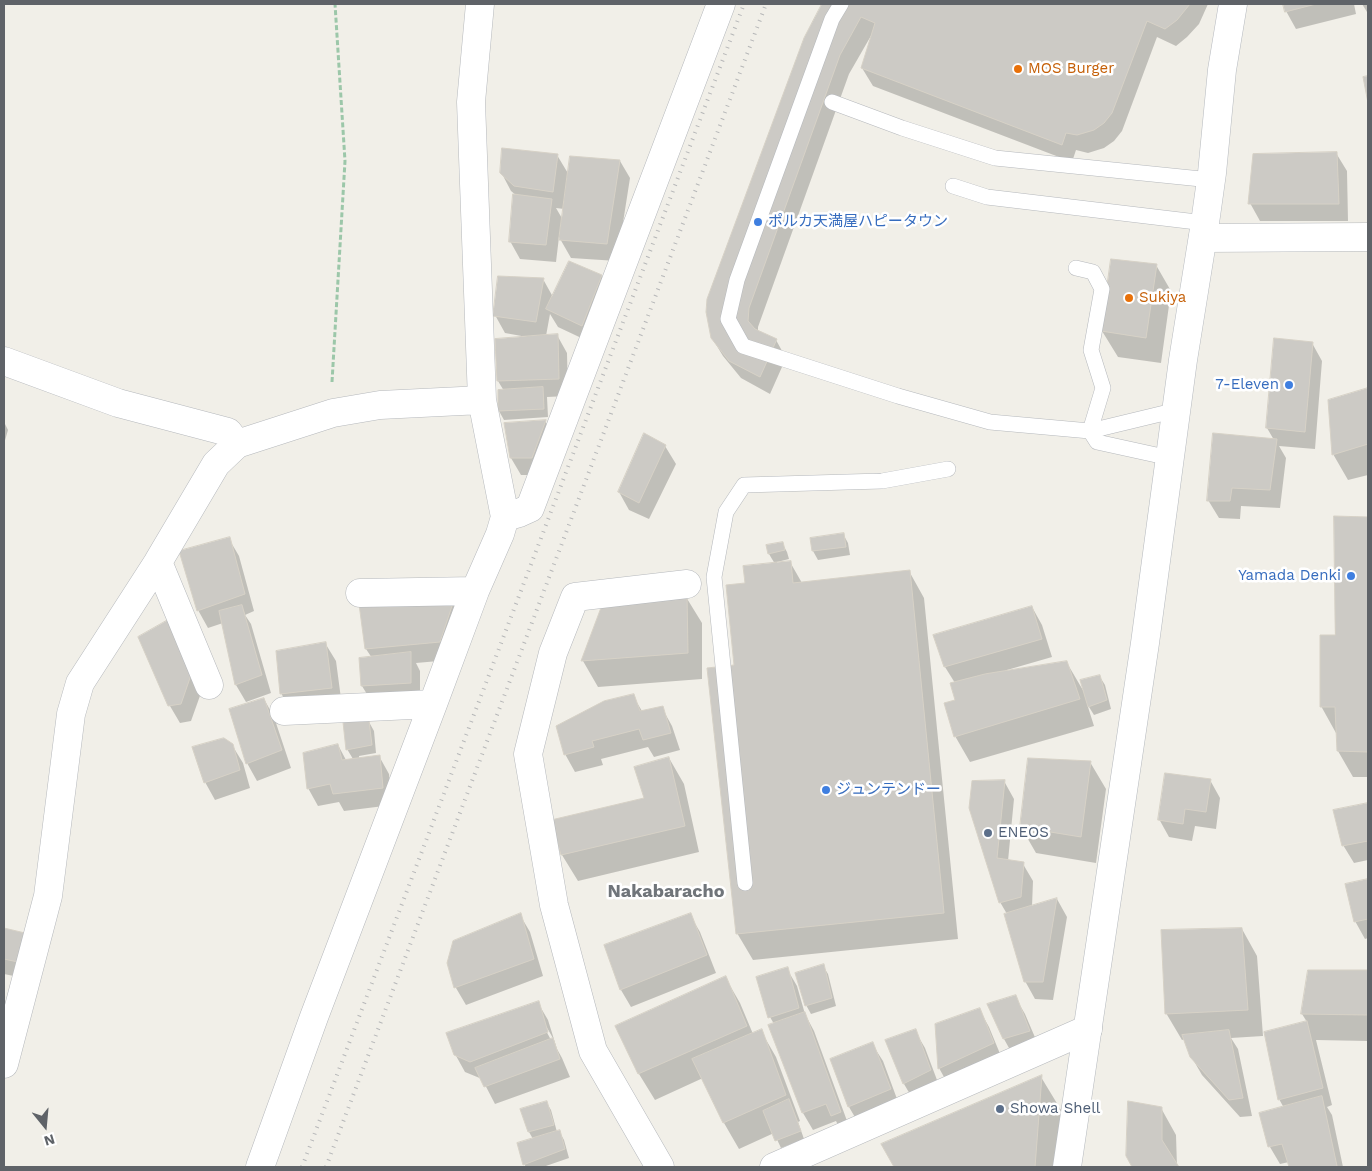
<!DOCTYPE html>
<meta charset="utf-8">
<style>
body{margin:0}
#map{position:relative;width:1372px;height:1171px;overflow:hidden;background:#f1efe8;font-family:"Work Sans",sans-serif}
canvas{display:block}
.frame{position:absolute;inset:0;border:5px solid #5f6368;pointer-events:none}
.north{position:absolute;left:20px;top:1101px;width:50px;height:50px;-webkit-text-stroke:4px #fff;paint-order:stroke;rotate:163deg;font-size:14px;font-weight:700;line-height:20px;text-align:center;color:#5f6368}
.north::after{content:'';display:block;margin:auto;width:18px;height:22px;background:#5f6368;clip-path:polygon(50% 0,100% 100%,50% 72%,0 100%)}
</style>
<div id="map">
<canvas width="1372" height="1171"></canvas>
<div class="frame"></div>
<div class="north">N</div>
</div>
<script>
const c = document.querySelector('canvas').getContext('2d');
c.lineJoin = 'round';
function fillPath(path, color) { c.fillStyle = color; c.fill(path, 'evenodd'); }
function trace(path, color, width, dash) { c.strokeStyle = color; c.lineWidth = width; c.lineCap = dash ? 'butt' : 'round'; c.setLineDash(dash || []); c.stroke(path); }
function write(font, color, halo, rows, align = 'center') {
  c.font = font + ' "Work Sans","Noto Sans JP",sans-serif'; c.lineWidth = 5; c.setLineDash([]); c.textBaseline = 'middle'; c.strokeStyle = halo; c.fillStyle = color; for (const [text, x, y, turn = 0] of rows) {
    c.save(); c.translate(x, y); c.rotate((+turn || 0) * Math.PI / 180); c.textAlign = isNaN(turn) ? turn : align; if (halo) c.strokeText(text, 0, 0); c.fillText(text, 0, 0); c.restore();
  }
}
fillPath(new Path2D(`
 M823,4H1208L1199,24L1187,37L1176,46L1157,37L1122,131L1114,141L1104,148L1088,153L1076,150L1072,162L873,86L862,68L872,34L849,74L758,327V332L776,340L786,358L770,394L741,378L723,356L712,338L806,39Z
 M1284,4H1354L1356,14L1296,29L1286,11Z
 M1362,4H1368V11L1367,12Z
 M1336,153L1347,171L1348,221H1260L1250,203Z
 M557,155L569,175L620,161L630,178L617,261L571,258L559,237L556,262L520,259L510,241L517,196L511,191L501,172ZM556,208L564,209L563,220Z
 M1156,265L1171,291L1161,363L1118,357L1102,331Z
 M602,276L612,294L592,343L558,327L550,314L546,336L557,335L567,353L568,396L547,397L548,417L504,420L499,411V391H504L498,381L527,337L505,333L495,315L543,279L553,297Z
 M1312,343L1322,361L1315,449L1279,446L1286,458L1280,508L1241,506L1240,519L1219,518L1208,500L1274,440L1267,428Z
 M1368,389V475L1348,480L1333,454L1329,401Z
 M545,421L555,439L542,475H521L511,458Z
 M4,422L8,430L4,444Z
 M665,446L676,464L649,519L629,510L619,492Z
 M1336,517L1368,518V777H1353L1338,751L1337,733H1336L1321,706L1336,636Z
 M843,534L848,543L850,555L818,560L813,551L811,539Z
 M229,539L239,556L254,611L245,615L251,624L271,693L246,702L236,685L223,623L208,628L198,610Z
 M782,543L787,552L789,559L777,562V563L790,562L802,583L909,571L924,598L958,939L753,960L737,933L736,666L746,585L775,564L769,554L768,546Z
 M686,597L702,623V679L598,687L583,661L603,606Z
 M454,602L464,619L450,660L416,663L420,671V700L373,704L362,686L360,659L372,658L366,649Z
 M1032,607L1042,625L1052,657L1007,670L1008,671L1067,663L1084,692L1100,677L1105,685L1111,709L1094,715L1089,707H1088L1094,726L970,762L955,736L956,701L955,683L945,667L935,636Z
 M168,622L201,693L191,721L180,723L170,706Z
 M325,643L336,661L342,706L291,711L281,693Z
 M633,696L642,711L662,708L672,726L680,750L654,757L648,747L601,759L603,765L575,772L565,754Z
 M264,699L274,717L291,768L257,781L247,763Z
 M369,722L374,731L376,753L359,756V759L379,756L389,774L392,805L344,811L339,802L318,806L308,788L338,745L346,760L353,759L347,749Z
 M232,745L243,763L250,788L215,800L205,782Z
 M669,758L684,784L699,852L578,881L562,855L646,799Z
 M1090,762L1106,789L1096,863L1036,853L1021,827Z
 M1210,780L1220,798L1216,829L1195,826L1192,841L1169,837L1159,819Z
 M1004,781L1014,799L1008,861L1023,864L1033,881L1032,907L1057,899L1067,917L1053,1000L1035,999L1025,981L1007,914L1000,902L973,782Z
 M1368,804V860L1354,863L1343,845L1335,811Z
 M1368,881V938L1365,939L1355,921L1346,885Z
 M520,915L530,932L543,976L466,1005L456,988L448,963Z
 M690,915L700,932L716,973L631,1007L621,990L606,946Z
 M4,929L24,934L28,979L4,974Z
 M1242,929L1257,956L1263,1036L1231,1038L1238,1049L1252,1116L1240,1117L1202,1075L1191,1056L1185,1039L1182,1040L1166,1013Z
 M823,966L828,974L836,1006L811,1014L806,1005Z
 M787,969L797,986L805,1014L814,1031L850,1129L842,1133L836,1121L813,1130L803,1113L774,1024L770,1017Z
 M1309,971H1368V1041L1316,1040L1332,1105L1327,1107L1332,1115L1343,1167H1290L1289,1162L1280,1164L1270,1147L1261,1114L1284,1108L1279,1099L1307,1022L1302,1014Z
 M725,977L740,1003L753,1034L761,1031L776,1057L800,1121L798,1122L804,1139L781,1148L774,1133L739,1149L724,1123L703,1078L655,1100L639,1074L616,1026Z
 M1015,997L1025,1014L1040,1049L1014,1057L1004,1039L989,1005Z
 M538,1003L548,1020L557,1049L562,1058L570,1077L495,1104L482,1079L465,1072L455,1054ZM546,1026L554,1040H551L544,1027Z
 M979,1009L989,1027L1003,1061L949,1086L939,1068Z
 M915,1031L925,1048L940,1088L914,1101L904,1084L886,1041Z
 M872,1044L883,1061L900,1107L859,1124L849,1107L831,1060Z
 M1041,1077L1061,1110L1057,1167H895L883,1144Z
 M546,1102L551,1110L557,1132L559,1131L564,1140L569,1158L543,1167H526L524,1164L533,1139L529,1132Z
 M1161,1108L1176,1135L1177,1167H1133L1127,1156Z`), '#0003');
const building = new Path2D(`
 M822,4H1190L1177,20L1165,29L1147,21L1112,113L1104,123L1094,130L1077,135L1066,133L1062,145L861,68L875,23L861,17L840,55L749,308L748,321L755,329L777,339L760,377L729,361L711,338L706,312L707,299L804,38Z
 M1283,4H1316L1285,12Z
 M1368,76V103L1363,77Z
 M502,148L558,154L553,192L514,186L500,173Z
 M1337,152L1339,204H1248L1253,154Z
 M570,156L620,160L607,244L559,240Z
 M513,194L552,199L546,245L509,242Z
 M1111,259L1157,264L1146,338L1101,331Z
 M569,261L602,275L582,326L546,309Z
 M498,276L544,278L536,322L493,316Z
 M558,334L559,379L497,381L495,339Z
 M1274,338L1313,342L1305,432L1266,428Z
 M543,387L544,409L498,411V390Z
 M1368,388V444L1332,455L1328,400Z
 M546,420L532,458H510L504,423Z
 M644,433L666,445L639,503L618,492Z
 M1213,433L1277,439L1270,490L1232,488L1230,501H1207Z
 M1334,516L1368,517V752L1337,751L1335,707H1320V635H1335Z
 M844,533L846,547L812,551L810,538Z
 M230,537L245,594L197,611L179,551Z
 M783,542L785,550L768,554L766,545Z
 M791,561L793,583L910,570L944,913L736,934L707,668L734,665L726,585L745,583L743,566Z
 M687,596L688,653L581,661L602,605Z
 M454,600L440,642L365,649L359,604Z
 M242,605L262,675L235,685L219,611Z
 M1032,606L1042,639L944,667L933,635Z
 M168,620L191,675L181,704L168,706L138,637Z
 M326,642L332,688L280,694L276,651Z
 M411,652V683L361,686L359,658Z
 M1067,661L1080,699L954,737L944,703L955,700L950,683L985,674Z
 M1100,675L1107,700L1088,707L1080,680Z
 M634,694L640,711L663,706L671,733L643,740L639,729L592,741L594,747L564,755L556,726L604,701Z
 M264,698L282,750L246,764L229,709Z
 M369,721L372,745L346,750L343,722Z
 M224,738L233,744L240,770L204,783L192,747Z
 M338,744L342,760L380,755L383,788L333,794L330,784L307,789L303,753Z
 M669,757L685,826L561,855L551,820L644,798L634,767Z
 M1028,758L1091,761L1081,837L1020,827Z
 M1165,773L1211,779L1206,812L1185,809L1183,824L1158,820Z
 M1005,780L997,858L1024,862L1021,897L999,903L969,808L972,781Z
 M1368,803V841L1342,846L1333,810Z
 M1368,879V919L1354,922L1345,884Z
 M1057,898L1043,982H1024L1004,914Z
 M521,913L534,959L454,988L447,963L453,941Z
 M691,913L707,955L620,990L604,945Z
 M4,928L25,933L18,962L4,959Z
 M1242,928L1248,1010L1165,1014L1161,930Z
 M824,964L832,998L805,1006L795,973Z
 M788,967L799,1008L768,1018L756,977Z
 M1308,970H1368V1015L1301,1014Z
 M726,976L747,1026L638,1074L615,1026Z
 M1016,995L1030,1031L1003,1039L987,1004Z
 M539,1001L548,1032L470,1062L454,1055L446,1033Z
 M980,1008L994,1043L938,1069L935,1024Z
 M805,1012L841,1112L831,1116L826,1104L802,1113L768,1025Z
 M1307,1021L1323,1088L1278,1100L1264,1032Z
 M762,1029L786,1095L723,1123L692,1059Z
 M916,1029L931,1070L903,1084L885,1040Z
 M1229,1030L1243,1098L1229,1100L1190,1057L1182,1035Z
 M553,1038L560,1059L484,1087L475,1068Z
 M873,1042L891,1089L848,1107L830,1059Z
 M1042,1075L1035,1167H894L881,1144Z
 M1322,1096L1337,1166L1334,1167H1289L1282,1144L1268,1147L1259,1113Z
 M789,1099L801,1131L775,1141L763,1111Z
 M547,1101L554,1125L528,1132L520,1109Z
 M1128,1101L1162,1107V1140L1179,1167H1132L1126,1156Z
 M560,1130L565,1149L523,1165L517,1143Z`);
fillPath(building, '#cccac5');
trace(building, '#d6d1c6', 1);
const lane = new Path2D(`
 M841,4L832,19L737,280L728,319L743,346L898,396L990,422L1090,431L1177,410
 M832,102L902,128L995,158L1211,180
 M953,186L987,197L1205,223
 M1076,268L1093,272L1102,289L1091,350L1103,388L1090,431
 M1090,431L1097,442L1170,458
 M745,883L714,577L726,512L744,485L882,481L948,469`);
const street = new Path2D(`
 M480,4L471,102L482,400L505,517
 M1203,238L1368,237
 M4,361L118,403L228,432L237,444
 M158,562L209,685
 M360,593L475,591
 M284,711L433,704
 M4,1064L48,896L71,714L80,683L158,562L216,464L237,444L333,413L380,405L482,400
 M260,1167L314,1017L433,704L475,591L500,534L505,517L519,513L530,508L721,4
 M660,1167L593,1051L554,905L528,754L553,653L575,597L687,584
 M774,1167L1088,1029`);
const secondary = new Path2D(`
 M1067,1167L1145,643L1183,360L1205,223L1212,173L1222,70L1233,4`);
trace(lane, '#b5b8bc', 16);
trace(street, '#b5b8bc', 29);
trace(secondary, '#b6babf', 29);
trace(new Path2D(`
 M332,382L345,161L335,4`), '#9cc7a9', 3, [5, 2.5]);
trace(lane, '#fff', 15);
trace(street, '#fff', 28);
trace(secondary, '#fff', 28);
trace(new Path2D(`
 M302,1167L744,4
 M326,1167L766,4`), '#b6b7b8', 4, [1, 6]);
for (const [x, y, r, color] of [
 [1018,69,5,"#e8710a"],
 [758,222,5,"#3f7fe0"],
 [1129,298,5,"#e8710a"],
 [1289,385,5,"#3f7fe0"],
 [1351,576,5,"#3f7fe0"],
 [826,790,5,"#3f7fe0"],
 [988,833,5,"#5c6f8a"],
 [1000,1109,5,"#5c6f8a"]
]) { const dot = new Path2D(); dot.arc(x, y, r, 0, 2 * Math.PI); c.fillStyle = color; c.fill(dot); trace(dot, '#fff', 2); }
write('15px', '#c56008', '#fff', [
 ["MOS Burger",1028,69],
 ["Sukiya",1139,298]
], 'left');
write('15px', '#366cbe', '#fff', [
 ["ポルカ天満屋ハピータウン",768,222],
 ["7-Eleven",1279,385,"right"],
 ["Yamada Denki",1341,576,"right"],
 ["ジュンテンドー",836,790]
], 'left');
write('15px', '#4e5e75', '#fff', [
 ["ENEOS",998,833],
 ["Showa Shell",1010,1109]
], 'left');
write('bold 18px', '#70757a', '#fff', [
 ["Nakabaracho",666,892]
]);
</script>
